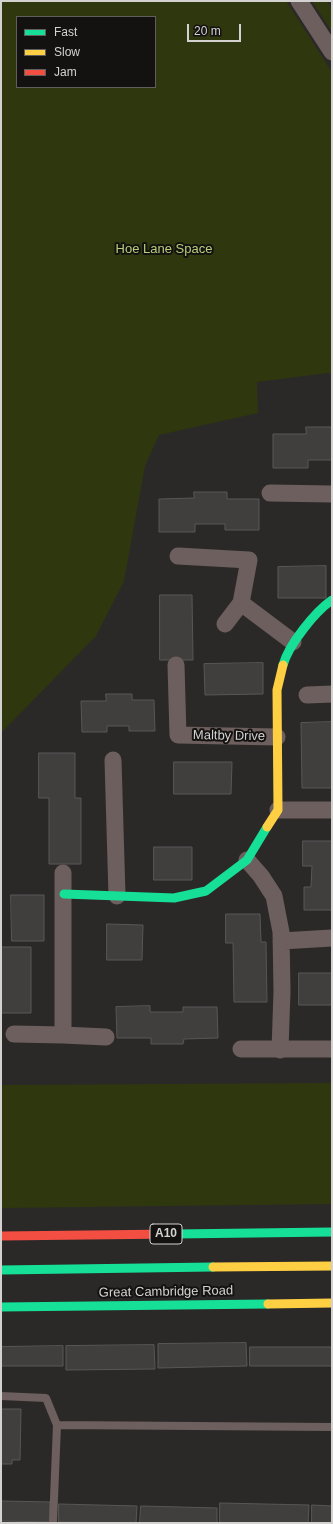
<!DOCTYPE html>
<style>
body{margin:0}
#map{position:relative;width:333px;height:1524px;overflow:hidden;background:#2b2928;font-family:Arial,sans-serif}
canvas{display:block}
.frame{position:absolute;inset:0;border:2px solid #d3d2d1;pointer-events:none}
.legend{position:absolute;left:16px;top:16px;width:140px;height:72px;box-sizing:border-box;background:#131211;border:1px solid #605f5e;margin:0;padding:5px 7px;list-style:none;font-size:12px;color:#d3d2d1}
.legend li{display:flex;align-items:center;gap:8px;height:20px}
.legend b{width:20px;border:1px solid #605f5e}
.scale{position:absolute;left:187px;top:24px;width:54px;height:18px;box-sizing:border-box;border:2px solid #d3d2d1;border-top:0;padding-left:5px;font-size:12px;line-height:14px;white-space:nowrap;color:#d3d2d1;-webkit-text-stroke:3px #131211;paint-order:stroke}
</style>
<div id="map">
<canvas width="333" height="1524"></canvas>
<div class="frame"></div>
<ul class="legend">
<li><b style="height:5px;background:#16e098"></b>Fast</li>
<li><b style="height:5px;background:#ffcf43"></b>Slow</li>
<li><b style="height:5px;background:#f24e42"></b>Jam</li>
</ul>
<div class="scale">20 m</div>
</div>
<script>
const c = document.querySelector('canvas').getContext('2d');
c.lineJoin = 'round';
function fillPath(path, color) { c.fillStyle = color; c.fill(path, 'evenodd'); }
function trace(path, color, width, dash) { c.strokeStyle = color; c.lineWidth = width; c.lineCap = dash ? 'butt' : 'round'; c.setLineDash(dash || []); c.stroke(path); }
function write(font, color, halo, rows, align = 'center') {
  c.font = font + ' Arial,sans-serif'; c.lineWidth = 4; c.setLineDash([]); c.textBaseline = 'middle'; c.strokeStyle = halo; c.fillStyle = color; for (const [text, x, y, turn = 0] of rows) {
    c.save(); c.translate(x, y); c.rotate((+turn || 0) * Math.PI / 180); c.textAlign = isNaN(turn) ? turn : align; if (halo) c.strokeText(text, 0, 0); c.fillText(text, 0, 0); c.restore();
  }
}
fillPath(new Path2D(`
 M1,1H286L332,72V374L328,373L257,382L258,413L159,435L145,466L124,581L96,636L1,733ZM17,17H155V87H17Z
 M312,1H328L332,11V32Z
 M332,1083V1204L1,1208V1085Z`), '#2f370e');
const building = new Path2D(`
 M306,427H332V460H308V468H273V434H306Z
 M194,492H227V499H259V530H225V524H195V532H159V499L194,498Z
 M326,566V598H278V567Z
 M160,595H192L193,660H160Z
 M263,663V694L205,695L204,664Z
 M106,694H132V700H154L155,731H129V726H107V732H82L81,701H106Z
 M332,722V788H302L301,723Z
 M39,753H75V798H81V864H49V798H39Z
 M174,762H232L231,794H174Z
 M303,841H332V910H304V887H311L312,866H303Z
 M154,847H192V880H154Z
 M11,895H44V941H12Z
 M226,914H260L261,942H266L267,1002H234L233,943H226Z
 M107,924L143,925L142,960H107Z
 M1,947H31V1013H1Z
 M299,973H332V1005H299Z
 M150,1006V1012H183V1007H217L218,1038L184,1039L183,1044H151V1038H117L116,1007Z
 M246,1343L247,1366L158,1368V1344Z
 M154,1345L155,1369L66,1370V1346Z
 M63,1346V1366H1V1347Z
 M250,1347H332V1366H250Z
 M1,1409H21L20,1460H12V1464H1Z
 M1,1501L50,1502V1522L1,1521Z
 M220,1503L309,1505L308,1523H220Z
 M59,1504L137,1506L136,1523L59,1522Z
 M312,1505L332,1506V1523H312Z
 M141,1506L217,1508V1523H140Z`);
fillPath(building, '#403f3e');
trace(building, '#585756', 1);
trace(new Path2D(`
 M1,1396L46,1398L57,1425L53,1523
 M57,1425L332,1427`), '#6c5f5d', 8);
trace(new Path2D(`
 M299,1L332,52
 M270,493L332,494
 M178,556L249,560L241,603L225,624
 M241,603L293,642
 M176,665L178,735L277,737
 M307,695L332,694
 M113,760L117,896
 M278,810H332
 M247,860L261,876L274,896L281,932L282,991L280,1050
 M281,941L332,938
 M14,1034L63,1035L106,1037
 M63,1035V873
 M241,1049H332`), '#6c5f5d', 17);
trace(new Path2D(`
 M283,665C289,644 315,612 332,600
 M64,894L174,898L206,891L247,860L267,827
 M175,1234L332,1232
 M1,1270L213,1267
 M1,1307L268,1304`), '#16e098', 9);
trace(new Path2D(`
 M267,827L278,810L277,690L283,665
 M213,1267L332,1266
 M268,1304L332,1303`), '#ffcf43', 9);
trace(new Path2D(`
 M1,1236L175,1234`), '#f24e42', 9);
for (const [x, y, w] of [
 [166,1234,32]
]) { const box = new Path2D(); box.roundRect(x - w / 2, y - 10, w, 20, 3); c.fillStyle = '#131211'; c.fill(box); trace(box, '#d3d2d1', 1); }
write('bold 12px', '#d3d2d1', null, [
 ["A10",166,1234]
]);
write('13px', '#b8cc79', '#131211', [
 ["Hoe Lane Space",164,249]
]);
write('13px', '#d3d2d1', '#131211', [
 ["Maltby Drive",229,736,1],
 ["Great Cambridge Road",166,1292,-1]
]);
</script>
